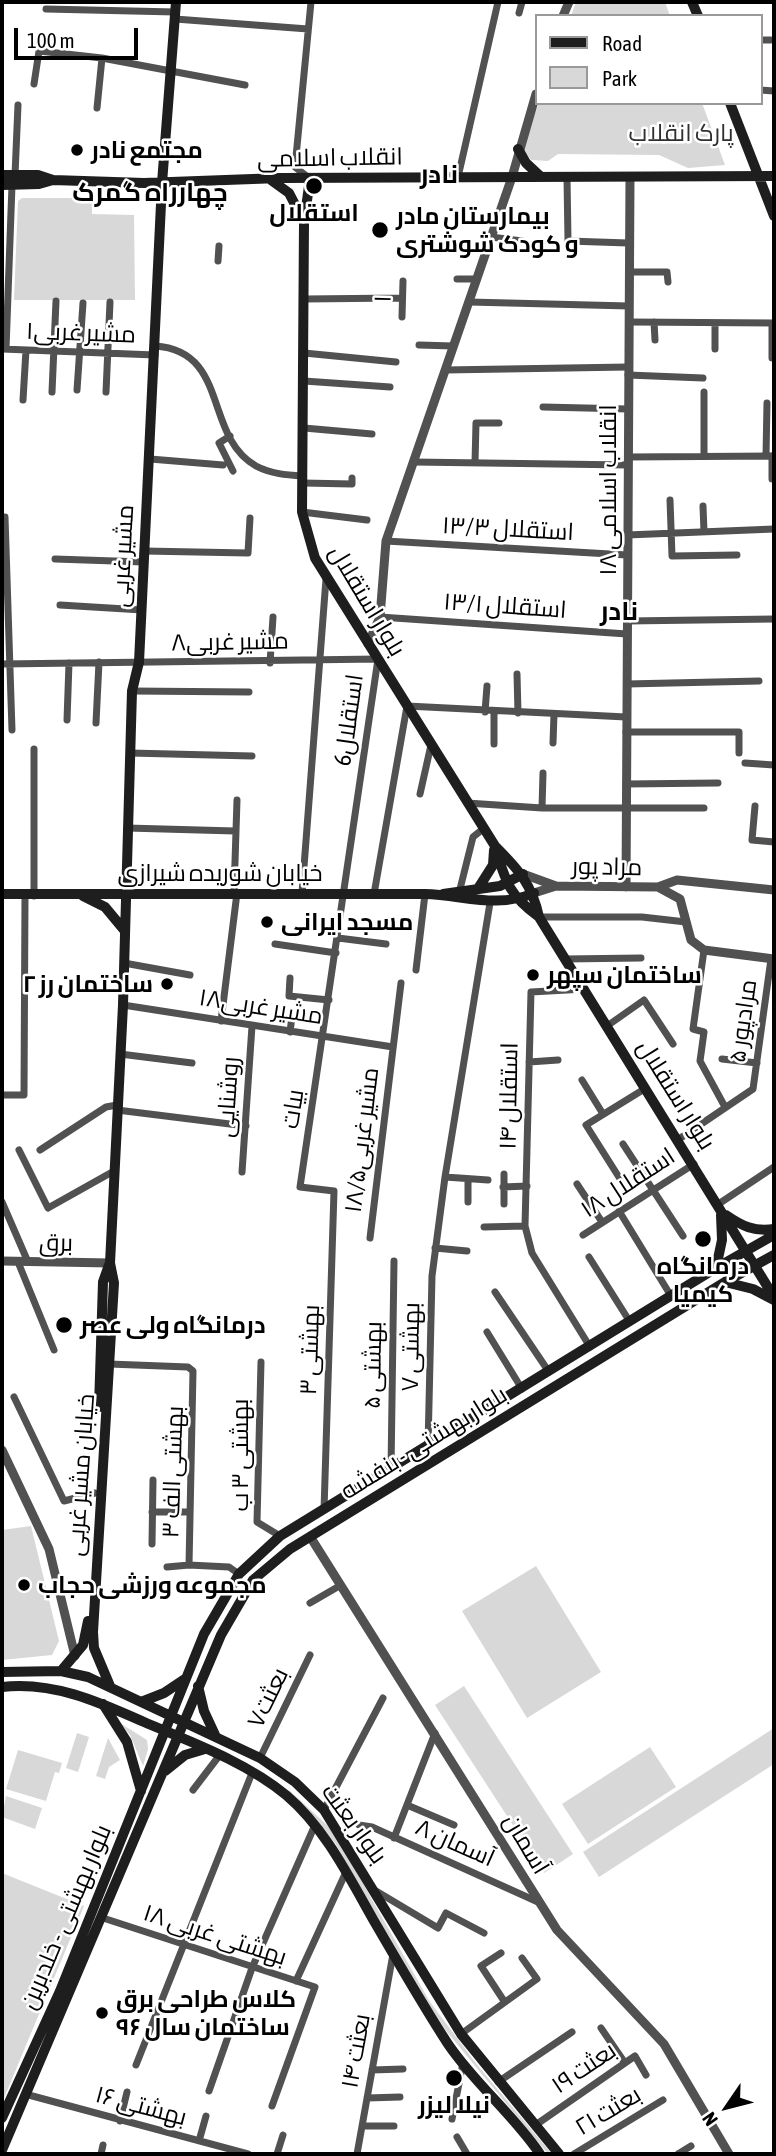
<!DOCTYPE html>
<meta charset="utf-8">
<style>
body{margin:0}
#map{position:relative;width:776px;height:2156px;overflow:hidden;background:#fff;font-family:"Asap Condensed",sans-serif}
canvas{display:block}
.frame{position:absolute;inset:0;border:4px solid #000;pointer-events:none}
.legend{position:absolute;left:535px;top:14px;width:228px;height:91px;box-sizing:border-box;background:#fff;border:2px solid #999;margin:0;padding:9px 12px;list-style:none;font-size:21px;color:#000}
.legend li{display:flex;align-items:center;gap:14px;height:35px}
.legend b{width:35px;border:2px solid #999}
.north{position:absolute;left:692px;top:2072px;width:70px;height:70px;-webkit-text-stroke:5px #fff;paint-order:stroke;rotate:235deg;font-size:19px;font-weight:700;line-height:28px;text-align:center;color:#000}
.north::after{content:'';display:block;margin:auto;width:24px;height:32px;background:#000;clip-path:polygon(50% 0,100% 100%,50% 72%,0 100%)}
.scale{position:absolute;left:14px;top:28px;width:124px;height:32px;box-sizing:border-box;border:4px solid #000;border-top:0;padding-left:9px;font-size:21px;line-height:24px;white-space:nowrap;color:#000;-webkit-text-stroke:5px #fff;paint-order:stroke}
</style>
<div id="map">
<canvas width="776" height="2156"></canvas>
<div class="frame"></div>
<ul class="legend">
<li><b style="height:9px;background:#1e1e1e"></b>Road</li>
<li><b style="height:19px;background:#d8d8d8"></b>Park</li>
</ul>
<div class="north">N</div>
<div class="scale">100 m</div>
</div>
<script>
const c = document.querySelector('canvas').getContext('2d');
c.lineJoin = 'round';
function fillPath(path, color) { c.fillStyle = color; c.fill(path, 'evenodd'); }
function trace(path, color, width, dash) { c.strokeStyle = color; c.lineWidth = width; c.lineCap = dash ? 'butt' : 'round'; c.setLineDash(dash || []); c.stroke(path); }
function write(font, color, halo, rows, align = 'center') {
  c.font = font + ' "Asap Condensed",Cairo,sans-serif'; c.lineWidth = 5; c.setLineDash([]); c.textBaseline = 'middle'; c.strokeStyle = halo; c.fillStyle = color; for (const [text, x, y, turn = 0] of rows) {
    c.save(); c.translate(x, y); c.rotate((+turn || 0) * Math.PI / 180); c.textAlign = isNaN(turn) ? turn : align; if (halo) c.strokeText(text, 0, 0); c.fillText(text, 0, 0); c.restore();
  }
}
fillPath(new Path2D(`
 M576,2H665L670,16H571Z
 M539,103H702L725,165L688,168L659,155L558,154L548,161L531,160L522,148Z
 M22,198H92V214L134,215L135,300H14L18,201Z
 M31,1526L59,1641L52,1655L2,1660V1530Z
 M536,1566L601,1672L527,1718L462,1611Z
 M464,1686L573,1854L544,1873L435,1705Z
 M120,1723L147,1740L148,1749L143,1766L130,1735Z
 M774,1728V1764L599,1877L583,1852Z
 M77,1733L89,1737L78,1772L66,1768Z
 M108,1738L120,1760L109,1767L105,1779L96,1776Z
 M650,1747L676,1787L588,1844L562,1804Z
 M18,1750L62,1763L59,1773L55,1772L46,1801L6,1789Z
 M290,1791L327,1825L340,1843L430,2002L478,2066L552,2154H548L447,2032L425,1999L335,1843L288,1792Z
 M6,1796L42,1808L35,1829L2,1817Z
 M2,1873L84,1906L2,2103Z`), '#d8d8d8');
trace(new Path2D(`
 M46,9L175,12
 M519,13L522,2
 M175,19L308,29
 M760,40H771
 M34,84L39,51L102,58L245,85
 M760,90L774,91
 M97,108L102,58
 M15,175L18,105
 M458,177L498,2
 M567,177L568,241L628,243
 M309,178L295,167L311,2
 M491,237L522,241
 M218,261L219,246
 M629,272H667L668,282
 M457,279H477
 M304,299L402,298
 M469,302L629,306
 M402,317L403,281
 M629,322L774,323
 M654,322L655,340
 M715,323V349
 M419,345L453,346
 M155,346C230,351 203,436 256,466C271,474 287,475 303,476
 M2,349L155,355
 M6,349L12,185
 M304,353L396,362
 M772,358V323
 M445,370L628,367
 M628,375L703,378
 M304,381L390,387
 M77,390L83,303
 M52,392L56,301
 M106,392L110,302
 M23,400L26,350
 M543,407L628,409
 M304,428L372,434
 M230,436L219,443L233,471
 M704,456V392
 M766,456L767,403
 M628,457L774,456
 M150,459L223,465
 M413,462L628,465
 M475,463L476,423H499
 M772,479V456
 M303,483L352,484V478
 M670,500L672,556L737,555
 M703,506L704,532
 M302,512L367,520
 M5,517L12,730
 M627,535L774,529
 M386,541L627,555
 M144,551L248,553L250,518
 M55,559L144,562
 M60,605L142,610
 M380,617L627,634
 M627,621L774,619
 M270,663L273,617
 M2,664L378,659L300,1187L334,1191L324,1510
 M517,674L518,713
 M627,684L759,681
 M132,691L249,692
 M485,712L487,686
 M494,712V744
 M67,720L69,663
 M96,723L99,662
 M626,732H739V753
 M553,743L554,714
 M34,749V896
 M130,753L252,756
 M745,763L774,765
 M626,784L718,783
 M420,794L431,745
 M467,803L542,808H704
 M755,806L752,840L774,842
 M542,808L543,773
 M127,828L235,831
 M460,889L473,837L483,829
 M234,893L237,800
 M302,893L326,579
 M374,894L407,706L626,717
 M539,917H642L686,922
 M338,938L386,944
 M275,944L336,953
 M704,950L693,1029L704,1032L700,1061L725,1107
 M565,959L641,958
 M124,963L190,975
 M416,970L425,894
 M290,978L289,996L329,1000
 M585,989L531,992L525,1226L532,1253L590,1347
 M123,1005L393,1047
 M221,1021L237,893
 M607,1026L644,1000L673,1044
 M290,1032L292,1016
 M120,1054L192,1063
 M722,1059L757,1063
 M529,1062L558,1060
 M582,1080L603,1114
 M2,1095H24L25,896
 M117,1110L246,1126
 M679,1139L753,1089L771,959
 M623,1144L683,1236
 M19,1150L48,1208L114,1171
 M40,1150L106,1107L117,1105
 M242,1172L252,1026
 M445,1177L488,1180
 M468,1179V1202
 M622,1182L586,1125L646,1088
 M577,1184L602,1222
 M503,1187L527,1186
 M2,1202L28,1262
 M504,1204V1174
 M717,1205L774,1167
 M619,1211L671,1296
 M484,1227L525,1226
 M583,1235L694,1164
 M370,1238L401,983
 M435,1248L467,1251
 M589,1257L630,1322
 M18,1262L54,1350
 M495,1292L549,1372
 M487,1332L522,1389
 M261,1362L257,1522L280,1536
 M109,1364L188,1367L193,1371L189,1565L229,1567L239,1574
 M14,1397L64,1501L95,1493
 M428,1446L432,1276L445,1177L490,903
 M391,1469L394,1261
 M152,1512H190
 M152,1544L153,1480
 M167,1567L189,1565
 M310,1603L341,1585
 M260,1758L310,1655
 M193,1790L219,1756
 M407,1805L454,1825
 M324,1810L383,1698
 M359,1825L372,1827L538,1902
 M394,1838L435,1733
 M376,1891L438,1928L446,1913L484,1933
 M103,1918L315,1987L272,2106
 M501,1953L481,1966L504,2001
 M296,1981L346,1872
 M601,2028L625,2063
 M461,2034L537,1979L522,1958
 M136,2065L252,1773
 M372,2070L403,2069
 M498,2082L572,2032
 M209,2091L252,1968L315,1825
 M25,2094L248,2154
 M367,2098L400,2097
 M452,2119L463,2063
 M120,2121L127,2092
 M537,2124L635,2056L646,2075
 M362,2126H394
 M457,2137L467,2154
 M199,2141L206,2116
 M101,2154L103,2145
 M277,2154L283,2135
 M357,2154L393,1954
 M574,2154L663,2100
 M678,2154L691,2146`), '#515151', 7);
trace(new Path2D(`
 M563,16L569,2
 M368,644L380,617L386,541L512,177L536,94
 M523,874L556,886L658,887L677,880L774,890
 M626,887L630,177
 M658,887L680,899L691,940L704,950L774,959
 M534,893L556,886
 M2,1261L110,1263
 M2,1450L49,1549L75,1656
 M311,1538L557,1930L664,2044L729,2154`), '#515151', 9);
trace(new Path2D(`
 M692,2L698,16
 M730,103L774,216
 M518,149L526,163L541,177
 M2,175H38L53,180
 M310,179L304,222L302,512L315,558L495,846C518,869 532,884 539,917L774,1297
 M271,180L289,193L304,222
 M2,185L39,184L53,180L144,183L280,178L774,176
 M496,850C506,883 510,896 539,917
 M479,887L493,865L494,850
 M2,894H425C464,895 496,909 534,893
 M443,894L500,886L523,874
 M83,896L105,907L125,931
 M726,1215C742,1226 754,1232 774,1229
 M716,1268L722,1240L721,1215
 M725,1282L753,1289L774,1300
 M99,1407L103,1282L109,1265
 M61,1671L83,1645L88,1621
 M2,1672L61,1671L88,1677L260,1758L295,1782L324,1810L461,2034L559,2154
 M110,1686L94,1648L93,1632L114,1283L110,1263L123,1005L132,691L139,662L162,183L176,2
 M198,1686L204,1711L216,1737
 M2,1687C53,1681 99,1702 144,1722C191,1742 246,1762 286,1795C325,1828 349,1877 374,1921C398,1962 422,2004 448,2044C475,2084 513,2114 540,2154
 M141,1702L164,1693L185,1679
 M103,1704L127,1742L141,1791
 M165,1771L185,1755L205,1749
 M2,2118L60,1991L204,1634L239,1574L280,1536L716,1268L774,1235
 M2,2150L221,1635L253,1580L290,1549L725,1282L774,1255`), '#1e1e1e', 10);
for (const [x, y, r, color] of [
 [77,150,7,"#000"],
 [314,186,9,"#000"],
 [380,230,9,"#000"],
 [267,922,7,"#000"],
 [533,975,7,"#000"],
 [167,984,7,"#000"],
 [703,1239,9,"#000"],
 [64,1325,9,"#000"],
 [24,1585,7,"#000"],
 [102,2013,7,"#000"],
 [454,2078,9,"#000"]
]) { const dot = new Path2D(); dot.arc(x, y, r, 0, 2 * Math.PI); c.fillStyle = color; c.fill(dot); trace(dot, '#fff', 2.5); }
write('24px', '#2f2f2f', '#fff', [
 ["پارک انقلاب",681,133]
]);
write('bold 24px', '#000', '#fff', [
 ["مجتمع نادر",91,150],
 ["استقلال",314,213,"center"],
 ["بیمارستان مادر",396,216],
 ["و کودک شوشتری",396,244],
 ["مسجد ایرانی",281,922],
 ["ساختمان سپهر",547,975],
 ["ساختمان رز ۲",153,984,"right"],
 ["درمانگاه",703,1266,"center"],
 ["کیمیا",703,1294,"center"],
 ["درمانگاه ولی عصر",80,1325],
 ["مجموعه ورزشی حجاب",38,1585],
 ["کلاس طراحی برق",116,1999],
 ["ساختمان سال ۹۶",116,2027],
 ["نیلا لیزر",454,2105,"center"]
], 'left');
write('24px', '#000', '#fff', [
 ["انقلاب اسلامی",330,158,-1],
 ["۱",383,299,-89],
 ["مشیر غربی۱",81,333,2],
 ["۱۸ انقلاب اسلامی",608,490,-90],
 ["۱۳/۳ استقلال",508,529,3],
 ["مشیر غربی",123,556,-87],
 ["بلوار استقلال",367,601,59],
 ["۱۳/۱ استقلال",505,606,4],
 ["مشیر غربی۸",230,642,-1],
 ["استقلال6",349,720,-82],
 ["مراد پور",607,867,1],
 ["خیابان شوریده شیرازی",220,873],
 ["مشیر غربی۱۸",261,1007,9],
 ["۵ مرادپور",743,1021,-82],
 ["بلوار استقلال",676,1095,58],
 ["استقلال ۱۴",509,1096,-89],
 ["روشنایی",228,1097,-86],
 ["بیات",293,1109,-81],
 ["مشیر غربی۱۸/۵",362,1140,-83],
 ["استقلال ۱۸",628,1183,-33],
 ["برق",56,1243,1],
 ["بهشتی ۷",411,1347,-89],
 ["بهشتی ۳",310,1350,-88],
 ["بهشتی ۵",373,1365,-89],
 ["بلوار بهشتی - بنفشه",424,1443,-32],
 ["بهشتی ۳ ب",240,1455,-90],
 ["بهشتی الف ۳",173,1472,-88],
 ["خیابان مشیر غربی",81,1475,-86],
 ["بعثت۷",268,1698,-64],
 ["بلوار بعثت",354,1824,54],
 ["۸ آسمان",455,1843,24],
 ["آسمان",526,1844,59],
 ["بلوار بهشتی - خلدبرین",66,1917,-67],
 ["بهشتی غربی ۱۸",215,1935,18],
 ["بعثت ۱۴",356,2051,-80],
 ["بعثت ۱۹",584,2068,-34],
 ["۱۶ بهشتی",141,2106,15],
 ["۲۱ بعثت",608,2111,-31]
]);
write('bold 26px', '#000', '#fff', [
 ["نادر",439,175],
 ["چهارراه گمرک",150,193],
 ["نادر",619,612]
]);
</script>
